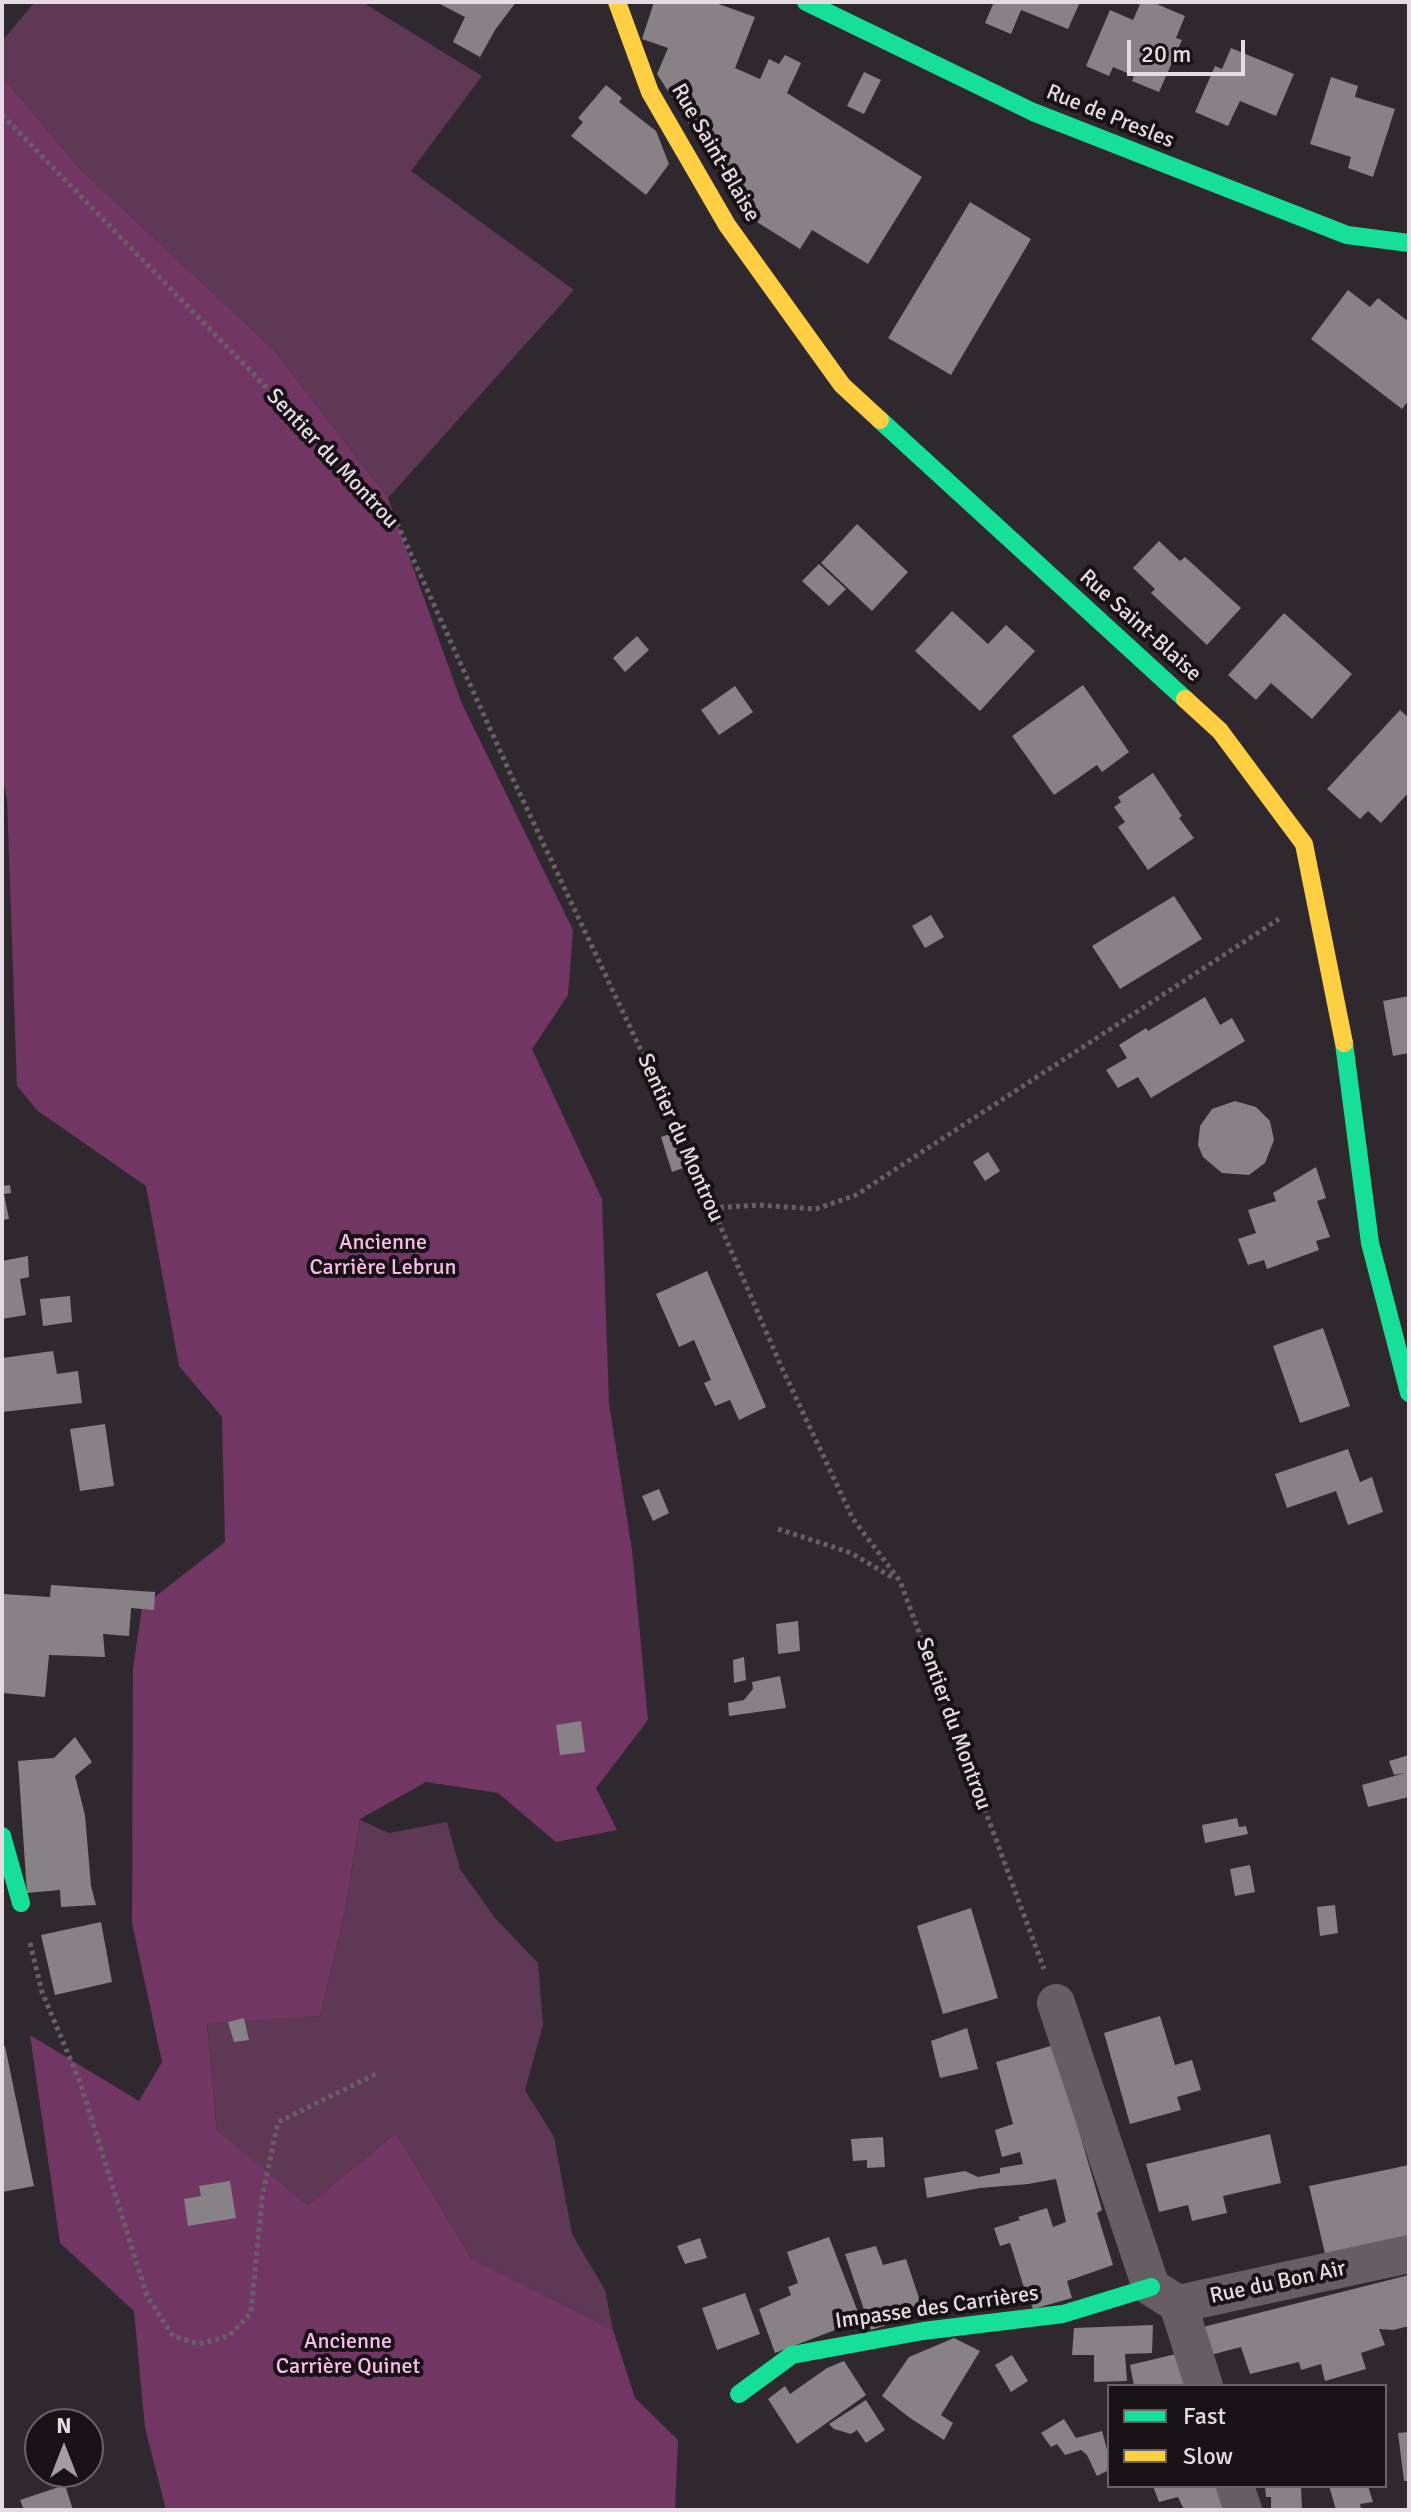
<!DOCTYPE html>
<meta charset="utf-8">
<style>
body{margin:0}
#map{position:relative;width:1411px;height:2512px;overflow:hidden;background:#30282f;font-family:Signika,sans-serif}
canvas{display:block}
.frame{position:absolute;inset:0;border:4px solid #e6dbe3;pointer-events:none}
.legend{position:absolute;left:1107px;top:2384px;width:280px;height:104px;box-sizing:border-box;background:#181116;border:2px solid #6a6268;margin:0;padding:10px 14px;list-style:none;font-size:24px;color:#e6dbe3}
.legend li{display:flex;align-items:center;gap:16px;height:40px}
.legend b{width:40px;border:2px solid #6a6268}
.north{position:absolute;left:24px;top:2408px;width:80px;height:80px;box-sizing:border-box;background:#181116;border:2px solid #6a6268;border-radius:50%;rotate:0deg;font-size:22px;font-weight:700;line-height:32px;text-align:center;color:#e6dbe3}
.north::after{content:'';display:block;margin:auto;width:28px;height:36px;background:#a69ca4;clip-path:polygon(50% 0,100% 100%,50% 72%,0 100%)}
.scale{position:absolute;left:1127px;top:40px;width:118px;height:36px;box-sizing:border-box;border:4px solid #e6dbe3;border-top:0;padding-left:10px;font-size:24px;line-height:28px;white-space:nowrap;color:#e6dbe3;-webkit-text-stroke:6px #181116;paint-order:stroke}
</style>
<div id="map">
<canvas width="1411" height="2512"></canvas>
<div class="frame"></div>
<ul class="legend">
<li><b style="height:10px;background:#16e098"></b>Fast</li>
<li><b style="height:10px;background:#ffcf43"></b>Slow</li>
</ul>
<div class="north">N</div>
<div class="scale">20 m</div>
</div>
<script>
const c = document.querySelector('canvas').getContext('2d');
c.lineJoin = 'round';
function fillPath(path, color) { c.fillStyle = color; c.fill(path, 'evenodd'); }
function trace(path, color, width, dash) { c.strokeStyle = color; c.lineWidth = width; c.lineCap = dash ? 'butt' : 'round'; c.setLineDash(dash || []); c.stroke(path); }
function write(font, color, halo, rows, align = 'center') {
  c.font = font + ' Signika,sans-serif'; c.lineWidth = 8; c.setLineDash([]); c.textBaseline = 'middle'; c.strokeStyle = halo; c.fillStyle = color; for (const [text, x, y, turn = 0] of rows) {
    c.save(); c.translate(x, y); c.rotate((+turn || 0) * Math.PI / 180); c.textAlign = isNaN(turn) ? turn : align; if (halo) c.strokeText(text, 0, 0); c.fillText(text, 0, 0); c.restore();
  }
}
fillPath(new Path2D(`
 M35,2H362L482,76L411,171L574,290L388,498L274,350L79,168L2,76V41Z
 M360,1820L389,1833L447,1822L460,1869L495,1918L538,1963L543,2025L525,2090L554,2137L572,2234L605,2290L613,2330L471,2258L396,2133L308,2205L217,2132L207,2022L320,2016L344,1916Z`), '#5e3854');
fillPath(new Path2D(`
 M2,76L79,168L274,350L388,498L462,704L573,930L568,995L532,1049L602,1199L609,1404L632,1550L648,1720L596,1788L617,1830L556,1842L498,1793L426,1782L360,1819L344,1916L320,2016L207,2023L217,2131L308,2205L396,2133L471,2258L613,2330L635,2398L678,2440L675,2510H166L145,2428L134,2311L60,2243L30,2035L139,2101L162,2062L132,1923L133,1668L142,1607L225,1542L222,1417L179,1366L146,1186L38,1111L17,1086L7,799L2,775Z`), '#713663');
fillPath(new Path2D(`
 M436,2H516L495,30L480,57L453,42L465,17Z
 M654,2H713L755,17L735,68L760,79L769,59L779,64L785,55L801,63L787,93L922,177L868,264L812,230L800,249L757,222L761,216L704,147L657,74L668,48L642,39Z
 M994,2H1080L1068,29L1021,10L1011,34L985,23Z
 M1141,2H1152L1185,16L1176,38L1182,40L1159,92L1132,81L1134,76L1113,67L1109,76L1086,66L1110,10L1133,20Z
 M1231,48L1294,74L1276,116L1240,101L1228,126L1195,112L1215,66L1222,69Z
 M864,72L881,80L864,114L847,106Z
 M1331,77L1358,86L1355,97L1395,109L1373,177L1348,168L1351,157L1310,144Z
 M606,85L622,98L619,102L656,131L669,164L646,195L571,136L583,122L578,118Z
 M970,202L1031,239L951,375L888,338Z
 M1348,290L1370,307L1378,298L1409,322V400L1402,409L1311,339Z
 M857,524L908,572L872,611L821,563Z
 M1159,541L1180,561L1185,557L1241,608L1207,645L1151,593L1155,589L1133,568Z
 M819,564L846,589L829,606L802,581Z
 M952,611L988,644L1006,625L1035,651L980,711L915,651Z
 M1284,613L1352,674L1312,719L1271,683L1256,700L1228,675Z
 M637,636L649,650L625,672L613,658Z
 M1083,685L1129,752L1102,772L1097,765L1054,795L1012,736Z
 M735,686L753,712L719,735L701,710Z
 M1400,710L1409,718V792L1381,823L1368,811L1360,819L1327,789Z
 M1153,773L1182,816L1179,818L1194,838L1148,870L1118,827L1125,822L1114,807L1121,802L1118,797Z
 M1174,896L1202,939L1120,989L1092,946Z
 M931,915L944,937L925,948L912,926Z
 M1409,996V1053L1393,1056L1383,1001Z
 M1205,997L1220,1025L1232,1018L1245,1041L1151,1098L1138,1077L1118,1088L1106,1070L1127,1058L1119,1045L1146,1028L1148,1031Z
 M1235,1101L1256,1107L1270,1121L1274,1140L1265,1163L1249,1175L1222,1173L1203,1157L1198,1145L1200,1126L1212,1109Z
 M676,1132L686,1167L672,1172L661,1137Z
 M988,1152L1000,1171L985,1181L973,1162Z
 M1316,1167L1326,1198L1317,1201L1330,1237L1316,1241L1319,1250L1267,1269L1264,1260L1248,1265L1238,1239L1256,1233L1248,1210L1276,1201L1273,1193Z
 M10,1185L11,1193L4,1194L9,1219L2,1220V1186Z
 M28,1256L29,1277L20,1279L26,1315L2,1319V1261Z
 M707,1271L766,1407L739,1420L730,1400L715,1406L704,1383L711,1380L694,1340L679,1347L656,1294Z
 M70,1296L72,1322L43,1326L40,1299Z
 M1323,1328L1350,1406L1300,1423L1273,1346Z
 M53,1351L57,1374L78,1371L82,1403L2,1412V1358Z
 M105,1424L114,1486L80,1491L70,1429Z
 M1348,1449L1360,1482L1372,1477L1383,1512L1348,1525L1336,1491L1287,1508L1275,1474Z
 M659,1489L669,1513L653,1521L642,1496Z
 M51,1585L155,1592L154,1610L131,1608L129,1636L103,1634L105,1657L49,1655L45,1697L2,1693V1594L50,1597Z
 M798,1621L800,1651L778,1654L776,1624Z
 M744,1657L746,1680L734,1683L733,1660Z
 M780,1676L786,1708L729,1716L728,1703L744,1700L753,1689L752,1682Z
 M581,1721L585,1752L560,1755L556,1725Z
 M75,1737L92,1762L75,1776L85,1815L91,1886L96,1905L61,1907L60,1890L27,1893L18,1761L54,1758Z
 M1409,1755V1797L1368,1807L1362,1785L1405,1773L1394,1775L1389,1761Z
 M1237,1818L1239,1827L1246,1826L1248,1834L1205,1843L1202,1825Z
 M1250,1865L1255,1892L1235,1896L1230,1869Z
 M1335,1905L1338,1933L1320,1936L1317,1907Z
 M971,1908L998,1998L943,2014L917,1926Z
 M101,1922L112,1982L55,1995L41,1935Z
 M1160,2016L1175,2065L1192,2060L1201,2090L1177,2097L1181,2110L1130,2124L1104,2033Z
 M244,2018L249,2040L234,2042L228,2022Z
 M967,2028L978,2069L940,2078L931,2041Z
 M1054,2045L1102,2210L1097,2213L1113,2265L1067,2281L1072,2298L1033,2309L1028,2293L1026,2294L1010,2243L1000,2246L994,2228L1020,2220L1018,2217L1047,2208L1053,2227L1066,2222L1056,2179L1028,2184L980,2188L927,2198L924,2178L965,2171L978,2177L1000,2173V2168L1023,2164L1020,2152L1002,2157L995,2130L1013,2124L996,2062Z
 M5,2046L34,2186L2,2192V2047Z
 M1270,2134L1281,2183L1223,2196L1227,2213L1192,2221L1188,2205L1159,2212L1146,2164Z
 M883,2137L885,2167L867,2168V2160L853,2161L851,2139Z
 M1409,2165V2241L1326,2258L1309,2186Z
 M230,2181L236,2218L188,2226L184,2199L201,2196L199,2186Z
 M829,2237L861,2320L775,2353L759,2309L791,2295L788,2287L798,2283L787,2252Z
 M700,2238L707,2258L685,2264L677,2246Z
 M876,2246L883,2265L906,2259L924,2313L871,2330L845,2254Z
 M1409,2275V2326L1393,2330L1379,2329L1385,2345L1361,2353L1366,2369L1325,2381L1321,2364L1301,2370L1299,2362L1250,2374L1241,2347L1203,2357L1195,2329Z
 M745,2293L760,2334L717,2350L702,2308Z
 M1153,2325L1152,2353L1125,2354L1127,2381L1094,2382V2355H1072L1074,2328Z
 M954,2338L980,2351L941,2415L953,2423L944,2440L910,2418L882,2396L909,2357Z
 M1180,2353L1186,2386H1134L1130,2365Z
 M1012,2355L1028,2381L1011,2392L995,2365Z
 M844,2361L866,2395L797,2444L768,2399L785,2386L790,2394L827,2368Z
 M866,2400L885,2430L866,2443L857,2430L851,2434L834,2429L829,2424Z
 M1064,2419L1076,2438L1102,2431L1109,2457V2470L1097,2476L1087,2455L1081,2450L1065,2455L1057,2444L1051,2447L1041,2433Z
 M1409,2432V2481H1404L1398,2433Z
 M65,2485L73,2510H24L20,2500Z
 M1153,2486H1231L1239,2510H1184L1178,2497L1159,2502Z
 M1265,2486H1301L1302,2510H1271V2497H1266Z
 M1329,2486H1368L1373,2502L1360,2504L1361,2508L1352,2510H1336Z`), '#888186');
trace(new Path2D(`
 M2,115L396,521L511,775L681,1135L781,1366L853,1519L900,1581L1044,1969
 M712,1208L759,1205L816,1209L856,1195L1279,919
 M778,1529L851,1553L895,1579
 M30,1943L42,1992L80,2082L147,2296L173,2336L199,2344L229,2336L251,2313L262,2198L278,2122L376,2074`), '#685f66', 5, [4, 4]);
trace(new Path2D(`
 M1056,2003L1151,2287L1178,2304L1409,2254
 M1178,2304L1204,2386
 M1235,2486L1243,2510`), '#675d65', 38);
trace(new Path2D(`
 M806,2L1033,112L1347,235L1409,243
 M880,420L1185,699
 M1344,1043L1370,1243L1409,1393
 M2,1836L21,1903
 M739,2394L792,2355L923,2331L1063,2314L1151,2287`), '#16e098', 18);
trace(new Path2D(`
 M617,2L650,92L727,225L842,385L880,420
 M1185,699L1220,731L1304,844L1344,1043`), '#ffcf43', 18);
write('22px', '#e6dbe3', '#181116', [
 ["Rue de Presles",1110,117,22],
 ["Rue Saint-Blaise",715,153,60],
 ["Sentier du Montrou",332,459,47],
 ["Rue Saint-Blaise",1140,626,42],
 ["Sentier du Montrou",680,1138,66],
 ["Sentier du Montrou",953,1724,70],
 ["Rue du Bon Air",1278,2283,-12],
 ["Impasse des Carrières",937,2308,-8]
]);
write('22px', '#f9bee8', '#181116', [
 ["Ancienne",383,1243],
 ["Carrière Lebrun",383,1268],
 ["Ancienne",348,2342],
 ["Carrière Quinet",348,2367]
]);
</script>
